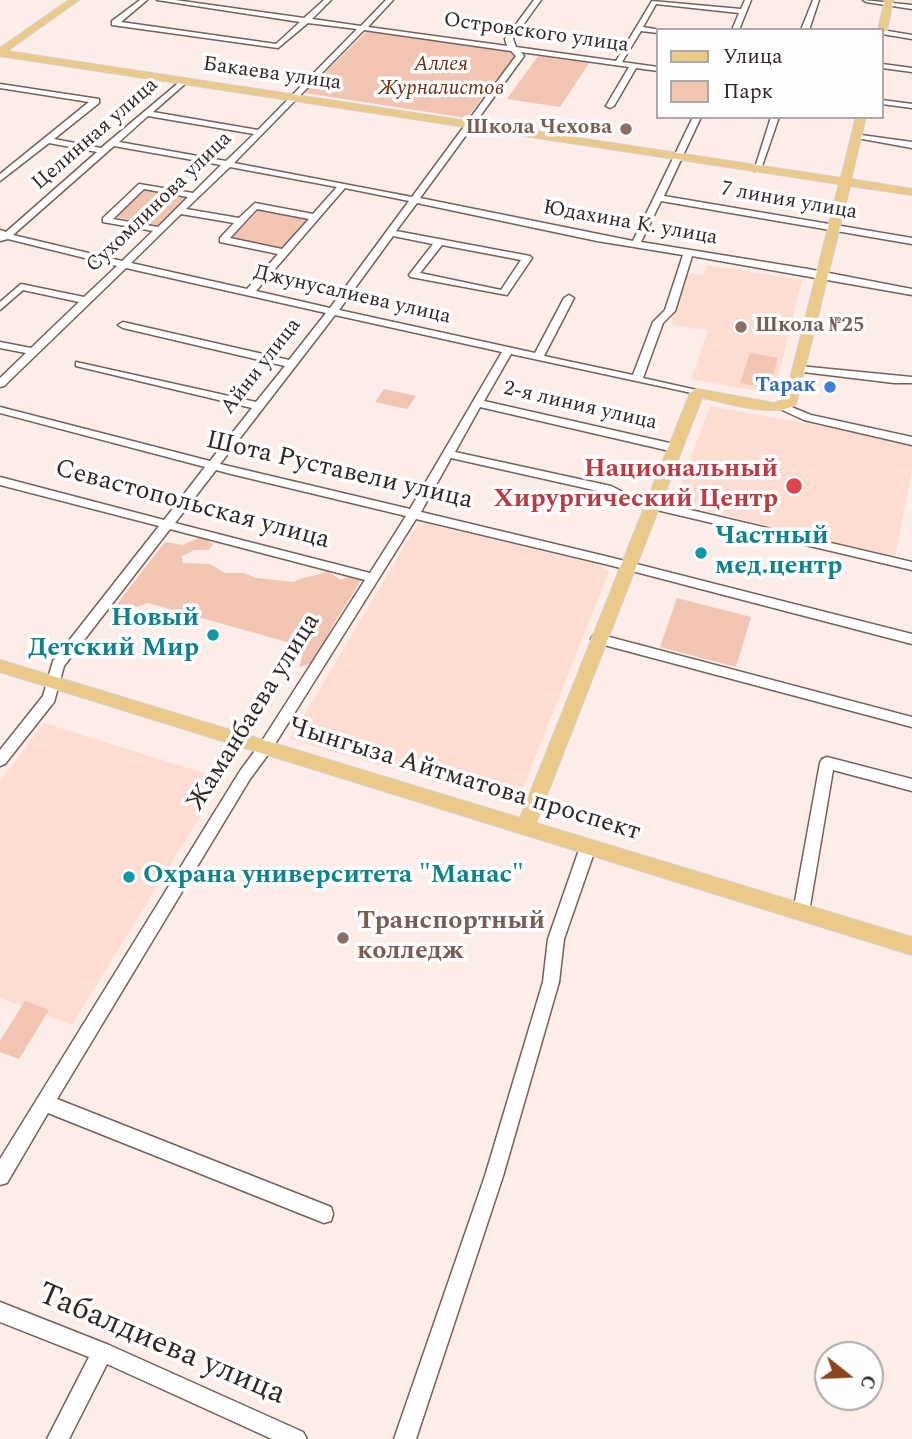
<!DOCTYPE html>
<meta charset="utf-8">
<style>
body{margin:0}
#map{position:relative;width:912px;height:1439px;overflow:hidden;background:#fcede8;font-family:Spectral,serif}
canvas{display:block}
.legend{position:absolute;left:656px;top:28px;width:228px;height:91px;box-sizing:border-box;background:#fefefe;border:2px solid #aca8a7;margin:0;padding:9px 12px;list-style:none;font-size:21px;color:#312825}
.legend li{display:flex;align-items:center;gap:14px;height:35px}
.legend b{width:35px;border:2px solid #aca8a7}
.north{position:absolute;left:814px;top:1341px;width:70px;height:70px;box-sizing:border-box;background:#fefefe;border:2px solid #aca8a7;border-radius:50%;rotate:108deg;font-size:19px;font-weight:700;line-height:28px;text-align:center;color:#312825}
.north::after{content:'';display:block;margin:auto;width:24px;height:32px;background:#8a451c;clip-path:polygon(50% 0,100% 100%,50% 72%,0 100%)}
</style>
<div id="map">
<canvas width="912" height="1439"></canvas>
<ul class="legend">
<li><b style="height:9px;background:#ebca89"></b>Улица</li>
<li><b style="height:19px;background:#f2c4b2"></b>Парк</li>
</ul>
<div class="north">С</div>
</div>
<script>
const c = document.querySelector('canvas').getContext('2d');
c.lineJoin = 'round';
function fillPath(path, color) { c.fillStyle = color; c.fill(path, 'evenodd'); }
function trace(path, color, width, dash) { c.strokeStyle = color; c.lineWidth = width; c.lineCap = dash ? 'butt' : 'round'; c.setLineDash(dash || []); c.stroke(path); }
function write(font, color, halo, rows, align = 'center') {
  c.font = font + ' Spectral,serif'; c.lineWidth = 7; c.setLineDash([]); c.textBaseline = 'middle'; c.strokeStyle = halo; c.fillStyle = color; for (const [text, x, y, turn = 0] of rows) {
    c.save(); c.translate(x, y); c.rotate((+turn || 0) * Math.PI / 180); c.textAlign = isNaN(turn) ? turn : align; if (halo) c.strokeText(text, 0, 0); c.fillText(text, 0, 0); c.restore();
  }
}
fillPath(new Path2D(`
 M707,265L802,280L774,394L691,379L708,330L672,325L673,320H671L688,273L703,275Z
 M710,406L912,443V470L895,557L674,503Z
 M419,522L599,565L609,572L516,805L290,739Z
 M44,723L223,779L72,1025L0,998V781Z`), '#fdddd1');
fillPath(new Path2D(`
 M367,31L517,53L467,118L305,93Z
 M538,56L589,63L560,107L507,99Z
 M146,189L191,197L160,226L115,217Z
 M260,209L310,218L284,248L232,238Z
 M750,353L778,358L769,388L740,383Z
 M384,389L416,396L407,409L375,402Z
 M202,537L213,544L209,550H194L182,556L183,563L210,564L225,573H244L256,578L294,582C305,575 316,577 327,571L341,580L358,573L361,579C349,605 327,625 323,653L309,664L299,667L305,647L148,603L121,612L114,608L165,542L182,545Z
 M677,598L751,617L736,667L660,647Z
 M25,1001L49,1010L19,1059L0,1052V1041Z`), '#f2c4b2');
const minor = new Path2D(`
 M140,0H147L121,22L276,44L300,22L157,0H175L304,18L324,0H331L312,19L361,26L386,0H393L368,27L507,46L505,39L534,0H541L513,39L516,47L616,61L652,1L741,9L745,0H751L739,30H732L739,13L656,4L643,27L661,30H658V33L641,31L622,62L658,67V71L636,68L614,106L610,108L606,106L629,67L521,52L524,56L420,198L633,241L693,117H701L664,196L912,238V244L661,201L641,242L808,269L912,289V295L692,256L675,311L663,323L643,378L701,391V395L511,354L484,401L674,444L678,445V451L674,452L480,407L455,452L611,486L631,496L912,562V570L627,503L607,493L451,458L421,512L609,557L912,634V644L609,565L416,519L270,752L250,779L57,1099L331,1207L333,1214L331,1221L324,1223L48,1113L7,1183L0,1185V1159L240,771L260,744L365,580L170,529L64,666L54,702L5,764L0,766V750L43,696L53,661L159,526L0,485V477L164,520L205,467L0,413V407L210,461L252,408L76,366V362L256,402L285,366L123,328L118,325L123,322L289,360L326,313L126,268L4,386L0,387V378L26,353L0,348V342L31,348L79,302L23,290L0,310V302L21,284L84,297L117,266L8,239L0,241V230L6,232L97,152L49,143L0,181V174L89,102L0,88V84L99,99V103L54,139L101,148L183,79L187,81L186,83L153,112L258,130L357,29L308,23L278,48L112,25V21ZM364,30L511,51L516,56L412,197L234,163ZM148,116L254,134L226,161L119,142ZM114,146L221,165L193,193L139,184L103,218V222L153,231L122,261L13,235ZM230,167L337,187L313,214L255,203L239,218L186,209ZM345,188L409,201L330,308L256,291ZM144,189L188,197L158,227L113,219ZM417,203L597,241L683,255L665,310L653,322L633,375L544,356L574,298L569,295L564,298L535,353L339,310L393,236L433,244L409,275L411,277L507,295L532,258L530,256L396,231ZM257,209L309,219L282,249L230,238ZM181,214L234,223L220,238V242L278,254L247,289L131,263ZM442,245L521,260L501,290L420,273ZM335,315L502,352L410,509L220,464ZM216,470L231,474L406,516L370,573L175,523Z
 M813,0H819L809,30H801Z
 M863,0L912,5V9L866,2Z
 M882,30L912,35V39L882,34Z
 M882,64L912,68V72L882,68Z
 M882,100L912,104V108L882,104Z
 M771,117H779L761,169L754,171Z
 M854,134L912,142V148L857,138L853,136Z
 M799,366L912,377V383H894L795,371V367Z
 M784,404L811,415L912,437V445L804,420L780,409V405Z
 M598,634L912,717V727L593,642L591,639L593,636Z
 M827,757L912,779V791L833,770L809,912L807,917L801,919L795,917L793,912L820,763L822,759Z
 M588,841L593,842L596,847L564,939L559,982L503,1176L416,1439H394L485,1176L543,982L548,939L580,847L583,842Z
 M0,1302L109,1345L303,1432L307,1439H272L107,1364L69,1439H47L89,1357L0,1322Z`);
const major = new Path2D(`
 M69,0H79L7,51L841,178L856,117H866L851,179L912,189V195L850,186L796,404C778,419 725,402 702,398L536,823L912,937V955L0,672V660L520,818L690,393L697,389L774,403L785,399L839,184L0,56V48Z
 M885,0H893L887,30L882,33V30H878Z`);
trace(minor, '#756159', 3);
trace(major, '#d2d0cf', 2);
fillPath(minor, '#fff');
fillPath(major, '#ebca89');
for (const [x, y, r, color] of [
 [626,129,7,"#8d6e63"],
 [741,327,7,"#8d6e63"],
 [830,387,7,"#3f7fe0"],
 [794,486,9,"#e0444e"],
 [701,553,7,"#0f9aa8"],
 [213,635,7,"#0f9aa8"],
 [129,877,7,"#0f9aa8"],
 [343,938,7,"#8d6e63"]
]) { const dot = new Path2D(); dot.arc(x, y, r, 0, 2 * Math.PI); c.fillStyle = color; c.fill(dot); trace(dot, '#fefefe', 2.5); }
write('21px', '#312825', '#fefefe', [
 ["Островского улица",536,34,8],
 ["Бакаева улица",272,75,8],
 ["Целинная улица",96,135,-41],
 ["7 линия улица",789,202,10],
 ["Сухомлинова улица",160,203,-44],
 ["Юдахина К. улица",630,224,10],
 ["Джунусалиева улица",352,296,13],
 ["Айни улица",262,367,-52],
 ["2-я линия улица",580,407,13]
]);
write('italic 21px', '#6f2e10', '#fefefe', [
 ["Аллея",441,66],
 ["Журналистов",441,90]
]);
write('bold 21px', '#785e54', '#fefefe', [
 ["Школа Чехова",612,129],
 ["Школа №25",755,327,"left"]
], 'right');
write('bold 21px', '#366cbe', '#fefefe', [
 ["Тарак",816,387]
], 'right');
write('bold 26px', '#be3a42', '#fefefe', [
 ["Национальный",778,471],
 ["Хирургический Центр",778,501]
], 'right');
write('26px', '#312825', '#fefefe', [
 ["Шота Руставели улица",339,472,13],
 ["Севастопольская улица",192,506,15],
 ["Жаманбаева улица",255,713,-58],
 ["Чынгыза Айтматова проспект",464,781,17]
]);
write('bold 26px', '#0d838f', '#fefefe', [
 ["Частный",715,538],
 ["мед.центр",715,568],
 ["Новый",199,620,"right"],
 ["Детский Мир",199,650,"right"],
 ["Охрана университета \"Манас\"",143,877]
], 'left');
write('bold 26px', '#785e54', '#fefefe', [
 ["Транспортный",357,923],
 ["колледж",357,953]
], 'left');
write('32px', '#312825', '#fefefe', [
 ["Табалдиева улица",161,1346,23]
]);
</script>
